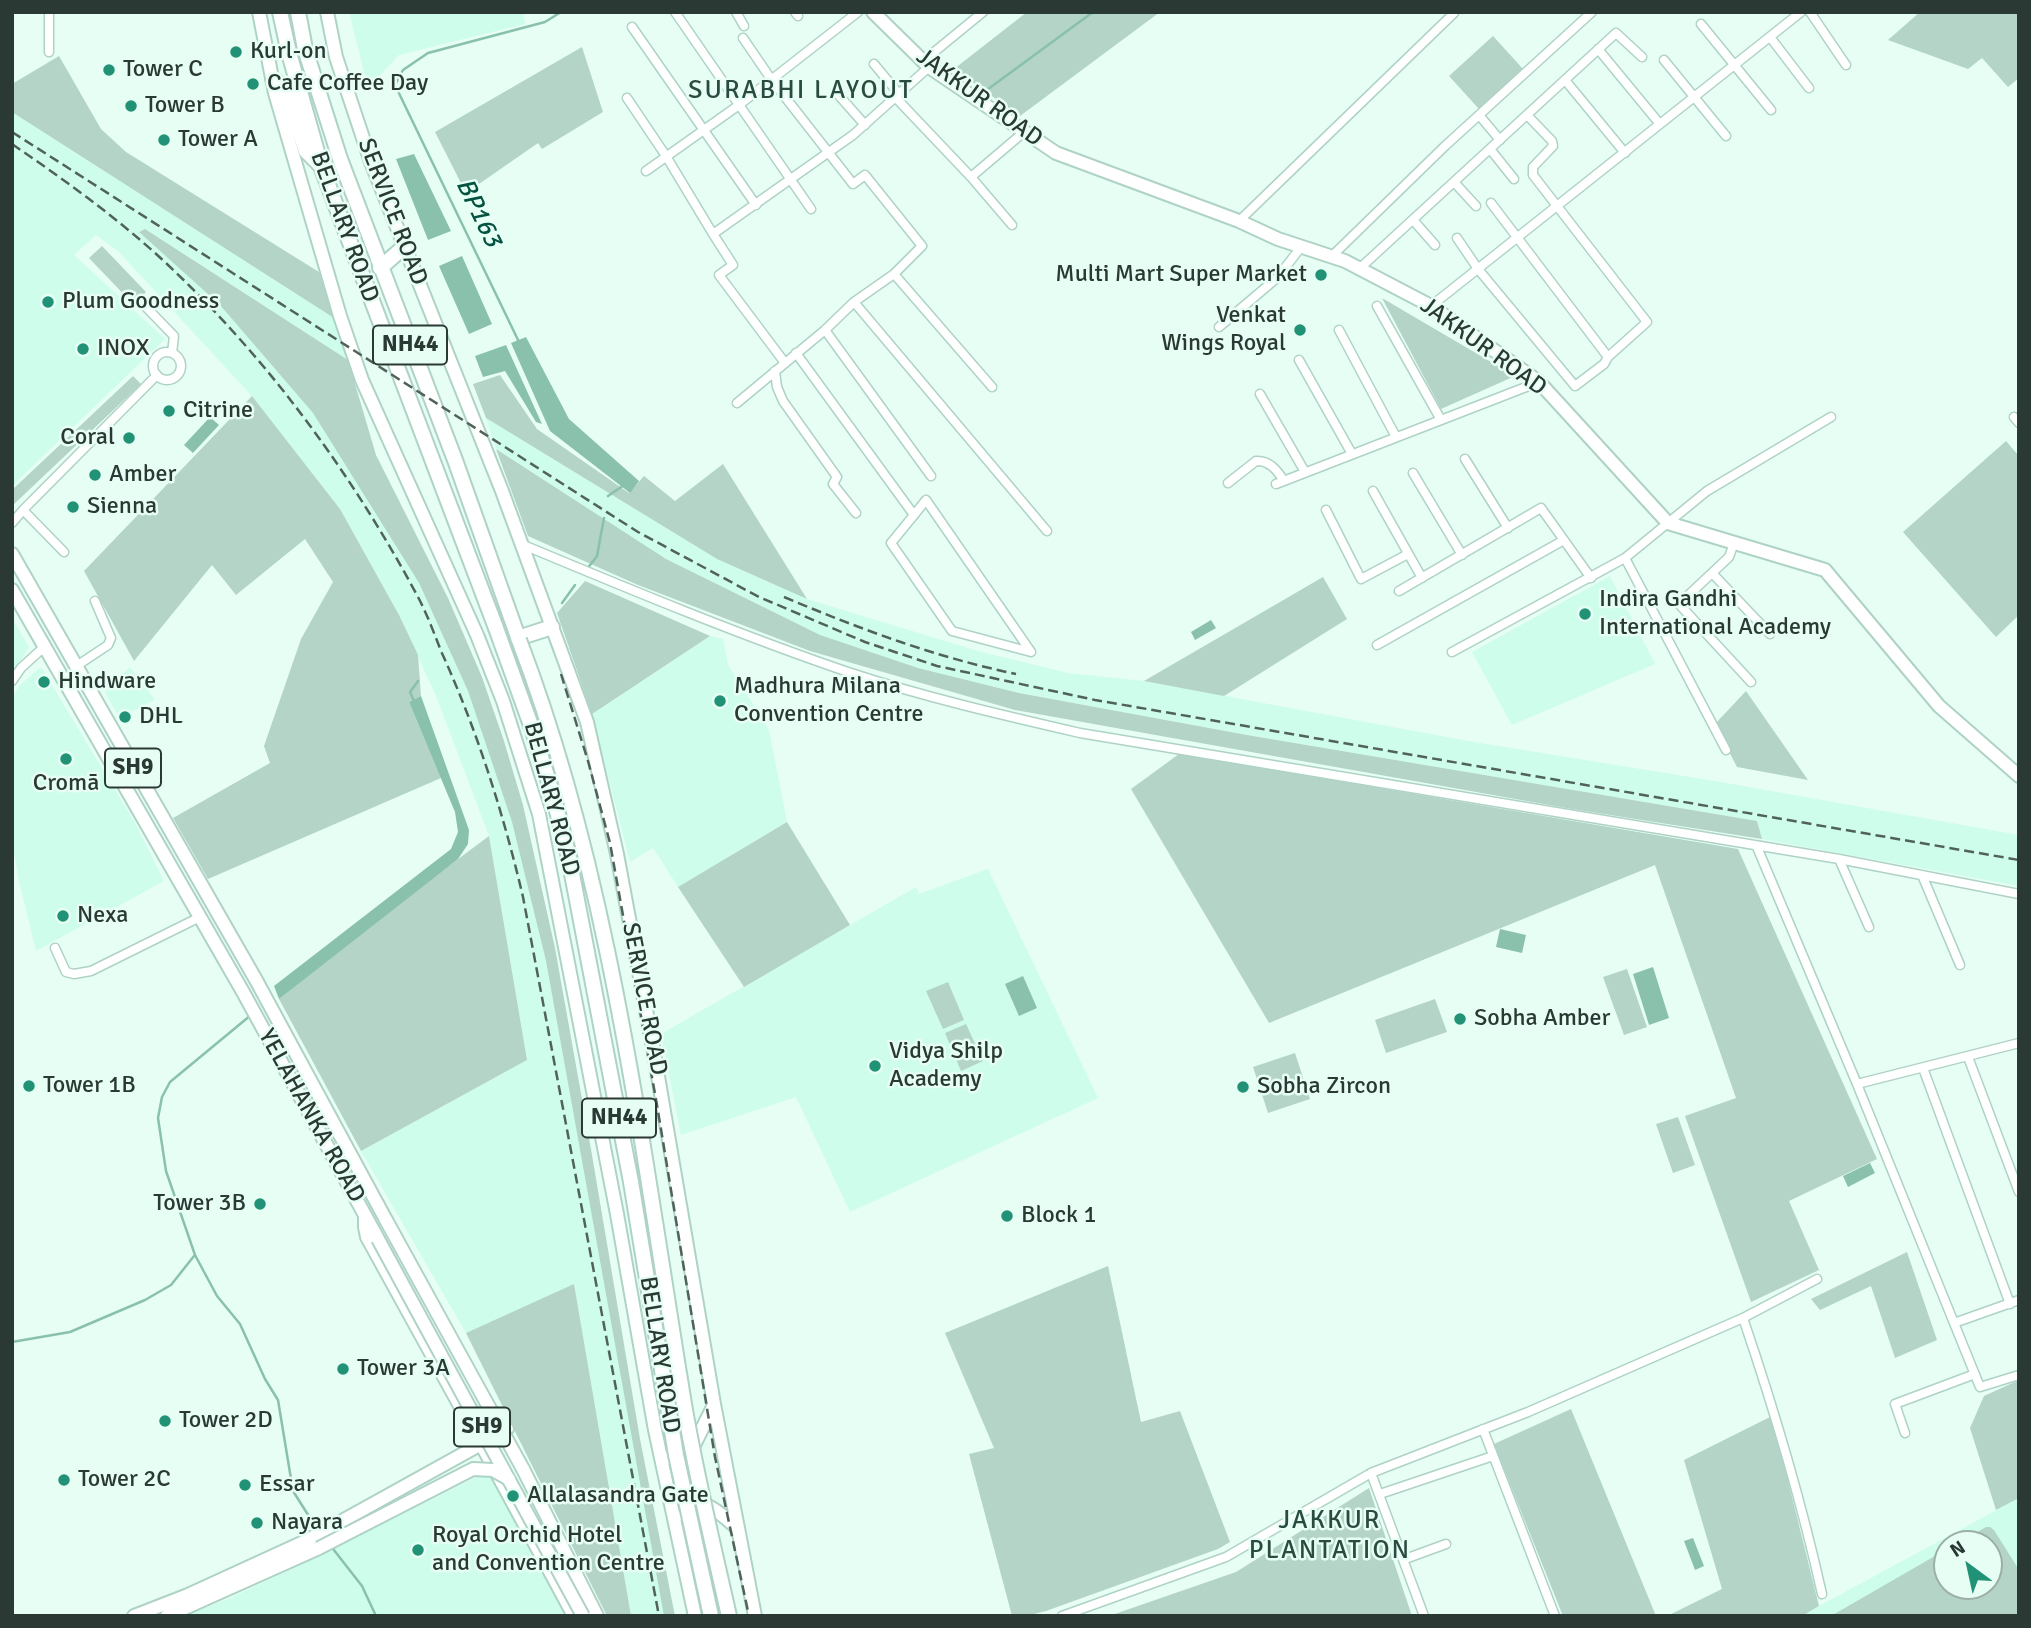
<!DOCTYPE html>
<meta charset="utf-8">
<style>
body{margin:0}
#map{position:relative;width:2031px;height:1628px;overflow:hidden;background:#e7fef5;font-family:Signika,sans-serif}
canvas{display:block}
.frame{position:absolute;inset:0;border:14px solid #2a3933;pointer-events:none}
.north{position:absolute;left:1933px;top:1530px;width:70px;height:70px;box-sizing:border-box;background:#e7fef5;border:2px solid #9bafa7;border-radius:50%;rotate:327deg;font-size:19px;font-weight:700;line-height:28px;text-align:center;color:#2a3933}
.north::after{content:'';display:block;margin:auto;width:24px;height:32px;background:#219275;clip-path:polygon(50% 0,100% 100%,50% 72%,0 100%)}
</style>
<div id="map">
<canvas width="2031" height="1628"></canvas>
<div class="frame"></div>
<div class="north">N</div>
</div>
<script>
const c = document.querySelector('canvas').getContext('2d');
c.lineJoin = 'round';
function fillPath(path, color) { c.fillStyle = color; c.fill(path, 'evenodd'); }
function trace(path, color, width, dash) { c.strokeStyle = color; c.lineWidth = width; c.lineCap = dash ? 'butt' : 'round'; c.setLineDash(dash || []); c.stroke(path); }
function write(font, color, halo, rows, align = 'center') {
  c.font = font + ' Signika,sans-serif'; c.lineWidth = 5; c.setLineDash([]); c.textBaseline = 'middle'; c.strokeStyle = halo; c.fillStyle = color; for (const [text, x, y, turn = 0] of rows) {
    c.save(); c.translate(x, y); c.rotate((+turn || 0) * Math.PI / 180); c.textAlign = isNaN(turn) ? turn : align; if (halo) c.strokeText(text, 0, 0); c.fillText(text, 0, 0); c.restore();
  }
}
fillPath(new Path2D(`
 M349,12H523L525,24L399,55L368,88Z
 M12,112L334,318L348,360L145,229L139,232L220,305L313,413L419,583L468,691L512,822L546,961L665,1616H631L574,1285L466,1333L361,1151L527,1060L489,836L436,696L399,615L340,509L252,396L118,251L96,235L74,255L165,339L12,486Z
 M486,418L717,559L807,599L978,651L1068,673L1144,681L1474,742L1715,781L2019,835V886L1762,839L1757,821L1247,735L1019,693L918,668L820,636L665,559L496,449Z
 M1610,576L1655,664L1512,725L1472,652Z
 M12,618L29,647L12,675Z
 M710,636L723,639L728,665L769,730L787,822L678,887L653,848L630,862L592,714Z
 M41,667L135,823L164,881L36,951L19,881L12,841V698L19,686Z
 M130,667L155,700L119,718L105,692Z
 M988,869L1098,1098L850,1212L796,1097L681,1135L661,1034L916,887L919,894Z
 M488,1471L565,1616H184L228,1599L313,1559Z
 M2019,1498V1616H1802L1819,1606ZM1947,1544H1989V1586H1947Z`), '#cefdeb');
fillPath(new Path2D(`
 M1027,12H1160L1020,116L954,69Z
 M1920,12H2019V78L2008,87L1982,58L1968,69L1888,40Z
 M1493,36L1523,69L1479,109L1449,76Z
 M582,47L603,112L542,149L538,143L466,193L435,132Z
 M59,56L101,129L126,152L319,272L334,318L12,112V84Z
 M145,229L348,360L376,455L448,598L482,677L504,741L523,805L555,948L592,1155L640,1439L675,1616H664L546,961L512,822L468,691L419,583L313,413L220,305L139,232Z
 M102,246L146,292L133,304L89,258Z
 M1382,298L1515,376L1441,409Z
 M500,375L537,429L629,493L644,476L675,501L723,464L807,599L717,559L486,418L473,384Z
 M133,376L141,384L12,506V490Z
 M252,396L340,509L399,615L418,655L421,696L409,702L441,778L208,879L173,818L270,763L264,746L301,639L333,582L305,539L236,595L212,565L134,661L84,571Z
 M2006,441L2019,456V615L1996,637L1903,532Z
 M496,449L666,559L820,635L918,668L1019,693L1247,735L1757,821L1762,839L1566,808L1015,710L810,651L638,585L528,536Z
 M1323,577L1347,619L1224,696L1144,681Z
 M585,581L710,636L592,714L557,613Z
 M1746,691L1808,780L1737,767L1715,724Z
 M1179,754L1738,849L1877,1159L1789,1201L1819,1270L1751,1302L1685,1116L1736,1098L1655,865L1269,1023L1131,789Z
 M787,822L850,925L744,987L678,887Z
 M489,836L527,1060L361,1151L279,999L390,910Z
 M1627,969L1647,1027L1624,1035L1603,977Z
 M948,982L964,1020L943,1029L926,991Z
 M1435,999L1447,1032L1386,1053L1375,1020Z
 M966,1024L983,1061L961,1071L945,1033Z
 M1295,1053L1310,1099L1268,1113L1253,1067Z
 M1678,1117L1695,1165L1673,1173L1656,1124Z
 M1907,1252L1937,1340L1895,1358L1871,1286L1820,1310L1811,1299Z
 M1108,1266L1141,1422L1180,1411L1230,1542L1218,1549L1046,1611L1026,1616H1012L969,1454L994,1448L945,1333Z
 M574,1284L631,1616H607L466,1333Z
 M2019,1380V1498L1996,1510L1970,1428L1984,1396Z
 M1571,1409L1656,1616H1563L1494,1444Z
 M1772,1416L1819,1606L1802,1616H1667L1722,1589L1684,1460Z
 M1369,1488L1412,1616H1109L1236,1572Z
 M1986,1527H1990L1994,1530L2019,1570V1616H1831L1947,1549V1586H1989V1544H1957Z`), '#b3d4c7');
fillPath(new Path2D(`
 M414,154L451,231L428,240L396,159Z
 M462,256L492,324L469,334L439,266Z
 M526,337L569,419L639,481L630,493L550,431L511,343Z
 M506,345L542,424L536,422L505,371L483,377L475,356Z
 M210,417L219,425L193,453L184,445Z
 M1211,620L1216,628L1195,640L1191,632Z
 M421,696L469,830L468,844L458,859L279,999L274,986L451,849L458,832L455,812L409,702Z
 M1500,929L1526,935L1522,953L1496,947Z
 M1653,967L1669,1018L1649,1025L1633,974Z
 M1023,976L1037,1008L1019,1016L1005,984Z
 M1870,1163L1875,1173L1848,1187L1843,1176Z
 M1693,1538L1704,1566L1695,1570L1684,1541Z`), '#89c1ad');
trace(new Path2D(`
 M980,95L1093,12
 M519,342L395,85L403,70L428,53L545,22L561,12
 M608,496L624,485
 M587,569L597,556L604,518
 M562,603L575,585
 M415,703L410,692L418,681
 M251,1015L170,1082L162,1097L158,1118L166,1171L195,1255L217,1296L240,1324L265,1379L278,1400L293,1491L317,1529
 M12,1342L70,1332L145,1300L171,1285L194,1256
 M330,1545L362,1586L376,1616`), '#89c1ad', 2.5);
const street = new Path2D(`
 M675,12L811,209
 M736,12L744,26
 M795,12L798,16
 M1810,12L1846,65
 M1701,24L1771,110
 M632,27L756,205
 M1770,37L1809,88
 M1598,49L1659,123
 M49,52V12
 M1664,60L1726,136
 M874,64L899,94
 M1565,80L1625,153
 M836,92L865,125
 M895,97L971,177L1012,225
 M627,98L666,156L713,234
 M1479,115L1500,140
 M1490,149L1514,179
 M646,171L739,105L858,12
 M971,177L1024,132
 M1454,182L1476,206
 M1491,203L1608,357
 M1413,220L1435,245
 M1239,221L1454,13
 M1457,238L1478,269L1575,386L1604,364L1608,357L1647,322L1533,175V167L1553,146L1552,141L1527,115
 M1332,256L1445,146L1592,12
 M1359,269L1616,33L1642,57
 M894,274L992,387
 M854,302L1047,531
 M142,303L174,336L172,353
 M1377,306L1441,420
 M1431,306L1801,12
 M1219,327L1278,277L1301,247
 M825,330L931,476
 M1339,330L1396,437
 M153 366a14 14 0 1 1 28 0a14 14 0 1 1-28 0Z
 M796,353L914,515L926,500L1031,652L952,631L891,543L914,515
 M1299,360L1352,454
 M785,363L719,275L733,265L713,234L853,135L929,67L933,53L983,12
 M775,371L777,387L783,401L837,477L833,484L856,513
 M1260,394L1305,472
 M737,403L825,330L854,302L894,274L922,246L865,175L853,184L771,79L743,38
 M2014,417L2019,423
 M1465,459L1508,528
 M1413,473L1462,555
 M1228,483L1256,461C1269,460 1277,470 1284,481
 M1276,484L1539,382
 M1373,491L1422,578
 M23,510L64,552
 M1326,510L1361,579L1408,554
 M12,523L23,510L157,375
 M1734,543L1729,557L1679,604L1751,682
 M521,544C629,589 737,634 848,672C924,697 1002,715 1080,733L1839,859L2019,894
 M1625,558L1726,750
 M1712,573L1770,634
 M1399,591L1541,508L1591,578
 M1377,645L1564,540
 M1452,652L1625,558L1707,491L1831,417
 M75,667L108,645L111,638L95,601
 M12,681L21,668L44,647
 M1757,847L1857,1084L1980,1387L2019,1375
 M1839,859L1869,927
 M1922,875L1960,965
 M55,948L66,972L74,974L91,971L200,917
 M1968,1057L2019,1192
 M1923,1068L2010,1304
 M1857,1084L2019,1043
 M1743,1318C1774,1409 1801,1500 1822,1594
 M1954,1323L2019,1300
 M1483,1429L1555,1616
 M1905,1433L1895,1404L1975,1374
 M1371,1473L1424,1616
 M1380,1494L1493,1456
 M1405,1559L1446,1544
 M1062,1616L1226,1557L1371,1473L1528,1412L1743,1318L1817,1279`);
const secondary = new Path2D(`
 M259,12L275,93L340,316L362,380L477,635L503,701L539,814L617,1214L655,1430L695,1616
 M327,12L336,57L371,162L502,491L587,722L617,854L653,1047L714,1404L755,1616
 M873,12L929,67L1056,153L1239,221L1278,239L1345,261L1431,306L1539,382L1668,523L1825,570L1939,706L2019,776
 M507,1429L481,1444L574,1616
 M670,1458L680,1460L689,1455L714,1405
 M684,1515C696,1488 723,1516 736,1527
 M134,1616L188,1595L306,1541L481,1444L367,1237L365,1227V1216
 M167,1616L319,1548`);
const primary = new Path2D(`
 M12,554L256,980L386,1220
 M12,590L243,992L378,1239
 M523,1469L597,1616`);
const highway = new Path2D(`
 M280,12L289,53L321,166L496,628
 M298,12L305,49L340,159L455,460L519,640
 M273,79L285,89L306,151L320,165
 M380,268L404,247
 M518,638L552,627`);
trace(street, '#aed3c5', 11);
trace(secondary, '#aed3c5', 16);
trace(primary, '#aed3c5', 16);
trace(highway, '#aed3c5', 18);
trace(street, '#fff', 8);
trace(secondary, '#fff', 12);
trace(primary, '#fff', 12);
trace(highway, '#fff', 14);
trace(new Path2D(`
 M12,132L638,532L759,597L865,642L937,666L1095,700L2019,860
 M12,144C66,181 119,219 167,264C269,360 352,474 418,597C427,614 434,633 441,651C477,730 503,812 523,897L659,1616
 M784,597C860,629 935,657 1016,674
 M561,674L588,761L610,843L657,1105L715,1457L749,1616`), '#51625b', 2.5, [10, 5]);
const secondaryBridge = new Path2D(`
 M319,1548L473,1469L493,1470L509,1479`);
const primaryBridge = new Path2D(`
 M386,1220L523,1469
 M378,1239L583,1616`);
const highwayBridge = new Path2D(`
 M496,628L533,731L552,792L568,853L631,1182L676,1455L711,1616
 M519,640C611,880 642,1150 684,1404C696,1475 713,1545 729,1616`);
trace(secondaryBridge, '#aed3c5', 16, []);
trace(primaryBridge, '#aed3c5', 16, []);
trace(highwayBridge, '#aed3c5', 18, []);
trace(secondaryBridge, '#fff', 12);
trace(primaryBridge, '#fff', 12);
trace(highwayBridge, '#fff', 14);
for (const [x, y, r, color] of [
 [236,52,7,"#219275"],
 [109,70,7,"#219275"],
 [253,84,7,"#219275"],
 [131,106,7,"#219275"],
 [164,140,7,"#219275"],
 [1321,275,7,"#219275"],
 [48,302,7,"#219275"],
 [1300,330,7,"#219275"],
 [83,349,7,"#219275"],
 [169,411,7,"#219275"],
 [129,438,7,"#219275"],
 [95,475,7,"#219275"],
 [73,507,7,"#219275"],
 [1585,614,7,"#219275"],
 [44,682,7,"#219275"],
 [720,701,7,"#219275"],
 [125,717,7,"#219275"],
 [66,759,7,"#219275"],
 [63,916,7,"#219275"],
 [1460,1019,7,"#219275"],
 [875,1066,7,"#219275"],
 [29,1086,7,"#219275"],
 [1243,1087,7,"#219275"],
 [260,1204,7,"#219275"],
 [1007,1216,7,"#219275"],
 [343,1369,7,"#219275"],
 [165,1421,7,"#219275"],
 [64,1480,7,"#219275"],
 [245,1485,7,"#219275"],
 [513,1496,7,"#219275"],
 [257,1523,7,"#219275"],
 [418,1550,7,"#219275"]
]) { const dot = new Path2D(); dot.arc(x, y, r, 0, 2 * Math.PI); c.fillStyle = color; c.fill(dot); trace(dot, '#e7fef5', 2.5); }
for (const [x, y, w] of [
 [410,345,74],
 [133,768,56],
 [619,1118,74],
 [482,1427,56]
]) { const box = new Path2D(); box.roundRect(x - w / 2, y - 19.5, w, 39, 5); c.fillStyle = '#e7fef5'; c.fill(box); trace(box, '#2a3933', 2); }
write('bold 23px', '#2a3933', null, [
 ["NH44",410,345],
 ["SH9",133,768],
 ["NH44",619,1118],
 ["SH9",482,1427]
]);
write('24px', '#2a3933', '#e7fef5', [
 ["Kurl-on",250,52],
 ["Tower C",123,70],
 ["Cafe Coffee Day",267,84],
 ["Tower B",145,106],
 ["Tower A",178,140],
 ["Multi Mart Super Market",1307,275,"right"],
 ["Plum Goodness",62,302],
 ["Venkat",1286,316,"right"],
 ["Wings Royal",1286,344,"right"],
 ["INOX",97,349],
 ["Citrine",183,411],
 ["Coral",115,438,"right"],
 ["Amber",109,475],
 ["Sienna",87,507],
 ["Indira Gandhi",1599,600],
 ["International Academy",1599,628],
 ["Hindware",58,682],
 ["Madhura Milana",734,687],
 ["Convention Centre",734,715],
 ["DHL",139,717],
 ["Cromā",66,784,"center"],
 ["Nexa",77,916],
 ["Sobha Amber",1474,1019],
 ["Vidya Shilp",889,1052],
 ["Academy",889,1080],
 ["Tower 1B",43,1086],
 ["Sobha Zircon",1257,1087],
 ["Tower 3B",246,1204,"right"],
 ["Block 1",1021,1216],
 ["Tower 3A",357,1369],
 ["Tower 2D",179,1421],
 ["Tower 2C",78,1480],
 ["Essar",259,1485],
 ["Allalasandra Gate",527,1496],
 ["Nayara",271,1523],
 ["Royal Orchid Hotel",432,1536],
 ["and Convention Centre",432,1564]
], 'left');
write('24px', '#2a3933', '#e7fef5', [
 ["JAKKUR ROAD",979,98,36],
 ["SERVICE ROAD",392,212,69],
 ["BELLARY ROAD",344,227,70],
 ["JAKKUR ROAD",1483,347,36],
 ["BELLARY ROAD",551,799,75],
 ["SERVICE ROAD",644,999,79],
 ["YELAHANKA ROAD",311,1116,61],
 ["BELLARY ROAD",659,1355,81]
]);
c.letterSpacing = '2px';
write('26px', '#2a4b40', '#e7fef5', [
 ["SURABHI LAYOUT",801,91],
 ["JAKKUR",1330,1521],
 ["PLANTATION",1330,1551]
]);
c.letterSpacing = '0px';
write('italic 26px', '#045340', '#e7fef5', [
 ["BP163",478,213,64]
]);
</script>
